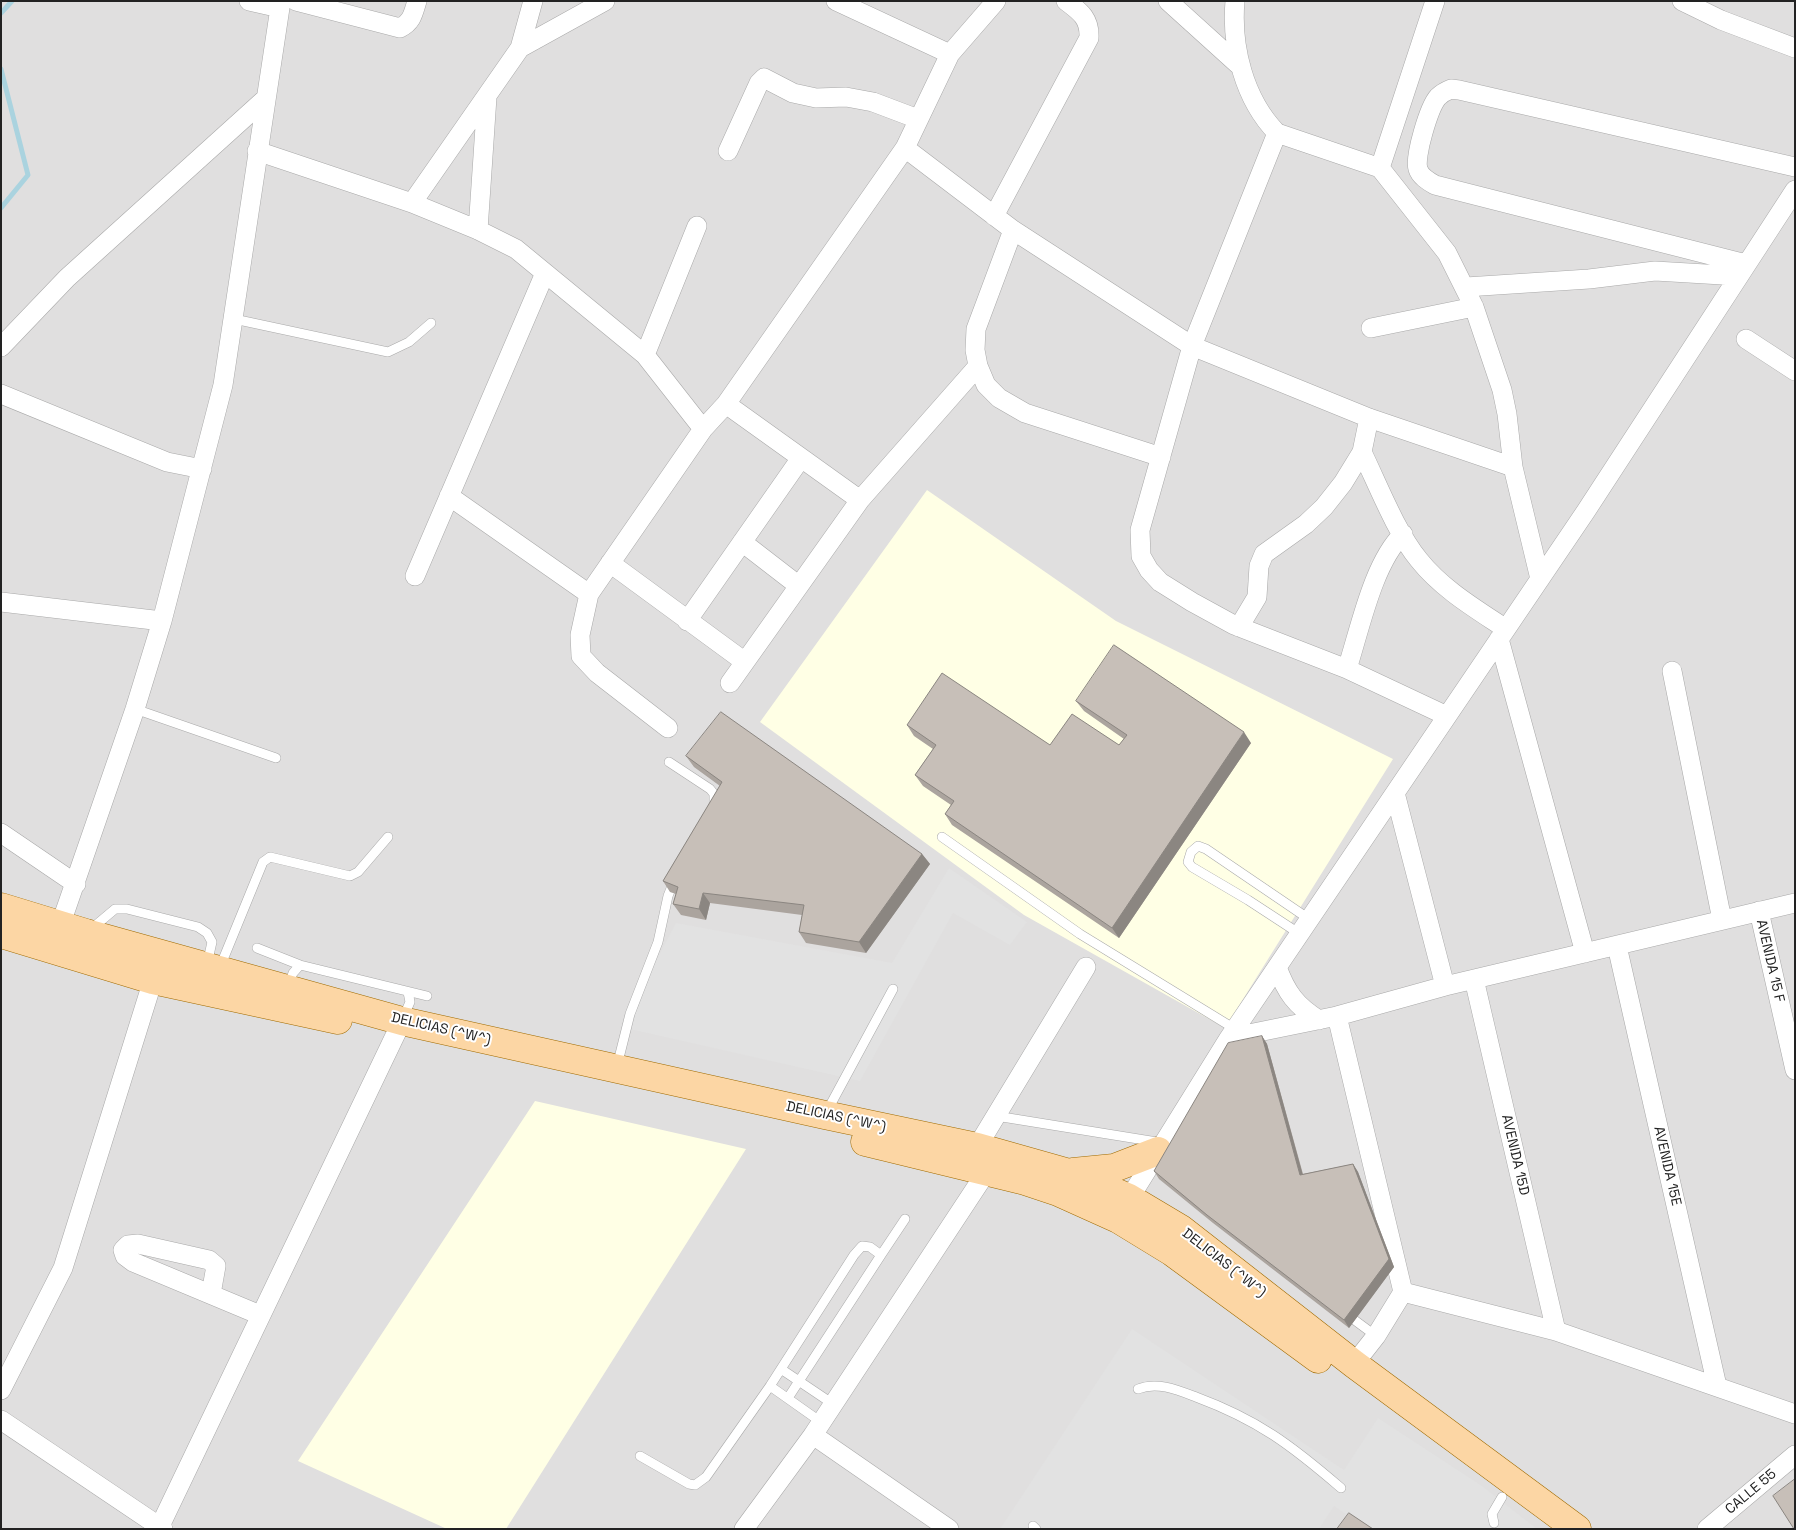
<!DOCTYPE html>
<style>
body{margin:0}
#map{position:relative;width:1796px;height:1530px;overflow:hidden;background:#f2efe9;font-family:"Space Grotesk",sans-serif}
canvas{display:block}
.frame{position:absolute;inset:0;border:2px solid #222;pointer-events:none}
</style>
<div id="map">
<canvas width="1796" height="1530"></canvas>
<div class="frame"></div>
</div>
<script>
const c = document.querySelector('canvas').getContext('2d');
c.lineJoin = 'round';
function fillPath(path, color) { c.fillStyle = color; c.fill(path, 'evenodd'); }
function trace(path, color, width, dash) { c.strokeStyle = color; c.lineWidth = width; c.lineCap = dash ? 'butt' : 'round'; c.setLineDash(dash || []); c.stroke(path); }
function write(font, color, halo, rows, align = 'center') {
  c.font = font + ' "Space Grotesk",sans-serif'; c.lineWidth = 4; c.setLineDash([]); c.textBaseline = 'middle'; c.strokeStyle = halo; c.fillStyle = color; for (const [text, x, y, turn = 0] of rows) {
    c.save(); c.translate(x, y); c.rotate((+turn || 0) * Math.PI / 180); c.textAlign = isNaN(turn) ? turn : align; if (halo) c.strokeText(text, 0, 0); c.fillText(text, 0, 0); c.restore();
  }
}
fillPath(new Path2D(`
 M1,1H1795V1529H1Z`), '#e0dfdf');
fillPath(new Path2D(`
 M927,490L1116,621L1393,759L1225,1028L1024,915L760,722Z
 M535,1101L746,1149L506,1529H447L298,1461Z`), '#ffffe5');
fillPath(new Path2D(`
 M949,868L1027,922L1010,945L953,913L860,1081L621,1027L676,923L892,963Z
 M1132,1329L1344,1470L1378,1418L1482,1486L1537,1529H1368L1334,1506L1319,1529H1000Z`), '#e2e2e2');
trace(new Path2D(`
 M1,13L12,1
 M1,69L28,175L1,208`), '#aad3df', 5);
const service = new Path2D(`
 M234,319L388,352L409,342L431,323
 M135,709L276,758
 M669,762L710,789L714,794V805
 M942,837L1080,934L1235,1029
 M90,930L115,909H127L198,927L207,933L212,942L207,964
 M1300,934L1248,900L1192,867L1188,862L1191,852L1198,846L1206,849L1309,919
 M257,948L300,965L427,996
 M220,967L263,862L270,857L350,876L358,872L388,837
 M288,986L293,973L300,965
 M403,1018L410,1002L408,992
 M617,1066L630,1014L658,942L668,896L674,881
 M826,1113L893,989
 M996,1116L1157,1142
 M881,1255L905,1219
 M1345,1313L1376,1336
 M781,1369L833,1404
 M770,1386L821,1422
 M1138,1389C1157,1381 1178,1390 1196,1397C1258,1420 1291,1445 1341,1488
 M640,1456L689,1484L695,1485L706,1477L770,1386L854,1255L862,1246L870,1247L881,1255L788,1398
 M1494,1523L1492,1514L1502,1497
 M1033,1526L1036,1529`);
const minor = new Path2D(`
 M249,1L280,8
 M296,1L400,28C412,22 413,14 417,1
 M836,1L950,54
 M1168,1L1241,67
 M1235,1C1231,47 1244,99 1277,133L1380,168
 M1435,1L1380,168L1447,253L1474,307L1502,390L1507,414L1513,467L1540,579
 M1682,1L1721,20L1795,48
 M520,48L533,1
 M1277,133L1192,346L1140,530L1141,556L1149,570L1160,582L1192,602L1234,625L1347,669L1447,716
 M905,148L1013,230L1192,346L1369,418L1513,467
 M257,151L412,203L478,230L516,249L645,355L703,429
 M728,151L759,83L764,78L793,93L816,98L846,97L873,102L918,119
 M412,203L520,48L605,1
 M994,216L1089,38C1090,19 1081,12 1066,1
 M478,230L487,97
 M1013,230L976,329L975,350L978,366L986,385L999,398L1025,413L1161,457
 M1746,264L1435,185C1428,181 1420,176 1418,169C1414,157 1429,107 1438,97C1442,93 1446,91 1451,89L1459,90L1795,167
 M1466,287L1589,279L1655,271L1739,276
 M1371,328L1474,307
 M1746,339L1795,371
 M1,347L67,278L264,100
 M645,355L697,226
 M1,394L167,462L202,469
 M726,404L860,500
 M1362,452C1378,485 1396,532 1419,560C1442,589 1476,609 1506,629
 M449,496L589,594
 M742,542L799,586
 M610,563L745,662
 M415,576L545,273
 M1,602L162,621
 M687,621L801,458
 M1239,627L1257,597L1259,566L1264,554L1306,524L1324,507L1343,483L1362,452L1369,418
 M1499,639L1585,953
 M1347,669C1360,629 1373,563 1403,534
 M1672,671L1722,920
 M730,683L860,500L978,366
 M668,728L597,673L581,656L580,635L589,594L703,429L726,404L905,148L950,54L996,1
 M1395,793L1445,986
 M1,833L76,884
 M1759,911L1795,1070
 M60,926L135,709L162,621L223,385L281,1
 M1617,946L1717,1386
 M1277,967C1286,992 1296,1006 1319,1020
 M1474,979L1556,1331
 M1337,1016L1403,1292L1376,1336L1354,1364
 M1229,1038L1337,1016L1445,986L1795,903
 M977,1147L1086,967
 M1124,1207L1229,1038L1586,511L1795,190
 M1403,1292L1556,1331L1795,1414
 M211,1294L216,1266L209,1260L138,1244L128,1245L123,1250L125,1256L133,1262L260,1315
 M1,1390L63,1268L153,980
 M1,1420L163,1529
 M813,1435L949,1529
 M160,1526L402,1021
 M744,1529L813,1435L987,1171
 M1707,1529L1795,1455`);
const primary = new Path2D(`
 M1,907L86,933L402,1021L825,1115L977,1147L1069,1173L1129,1198L1181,1229L1354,1364L1577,1529
 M1,934L153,980L338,1020
 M865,1142L1025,1181L1058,1192L1118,1219L1172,1252L1318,1359
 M1073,1172L1114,1168L1158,1151`);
trace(service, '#a9a9a9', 10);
trace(minor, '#a9a9a9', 20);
trace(primary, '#a06b00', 29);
trace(service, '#fff', 9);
trace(minor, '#fff', 19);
trace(primary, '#fcd6a4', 28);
fillPath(new Path2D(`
 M1076,701L1251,743L1119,938L952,825L945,814L951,805L923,786L915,775L933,749L914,736L907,725L1050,745H1119L1124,739L1084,711Z
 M686,756L922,854L930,864L866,953L806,943L799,932L802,915L710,903L706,920L681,915L673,904L676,894L670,892L663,881L720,786L694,767Z
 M1262,1036L1267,1044L1303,1174L1353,1164L1358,1172L1394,1267L1349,1328L1213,1223L1159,1179L1154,1171Z`), '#aba49e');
fillPath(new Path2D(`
 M1244,732L1251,743L1119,938L1112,928Z
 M922,854L930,864L866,953L859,942Z
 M703,893L710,903L706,920L699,909Z
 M1262,1036L1267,1044L1305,1183L1300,1175Z
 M1353,1164L1358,1172L1394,1267L1349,1328L1344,1320Z`), '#8b8681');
const building = new Path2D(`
 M1114,645L1244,732L1112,928L945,814L954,801L915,775L936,745L907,725L942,673L1050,745L1072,714L1119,745L1127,735L1076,701Z
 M721,712L922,854L859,942L799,932L804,905L703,893L699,909L673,904L678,887L663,881L722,782L686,756Z
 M1262,1036L1300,1175L1353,1164L1389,1259L1344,1320L1207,1215L1154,1171L1228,1043Z
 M1795,1479V1529H1794L1773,1496Z
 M1349,1513L1373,1529H1337Z`);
fillPath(building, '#c7bfb8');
trace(building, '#8b8681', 1);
write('14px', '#222', '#fff', [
 ["AVENIDA 15 F",1770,961,77],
 ["DELICIAS (^W^)",441,1029,13],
 ["DELICIAS (^W^)",836,1117,12],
 ["AVENIDA 15D",1515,1155,77],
 ["AVENIDA 15E",1667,1166,77],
 ["DELICIAS (^W^)",1224,1263,38],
 ["CALLE 55",1751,1492,-40]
]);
</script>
